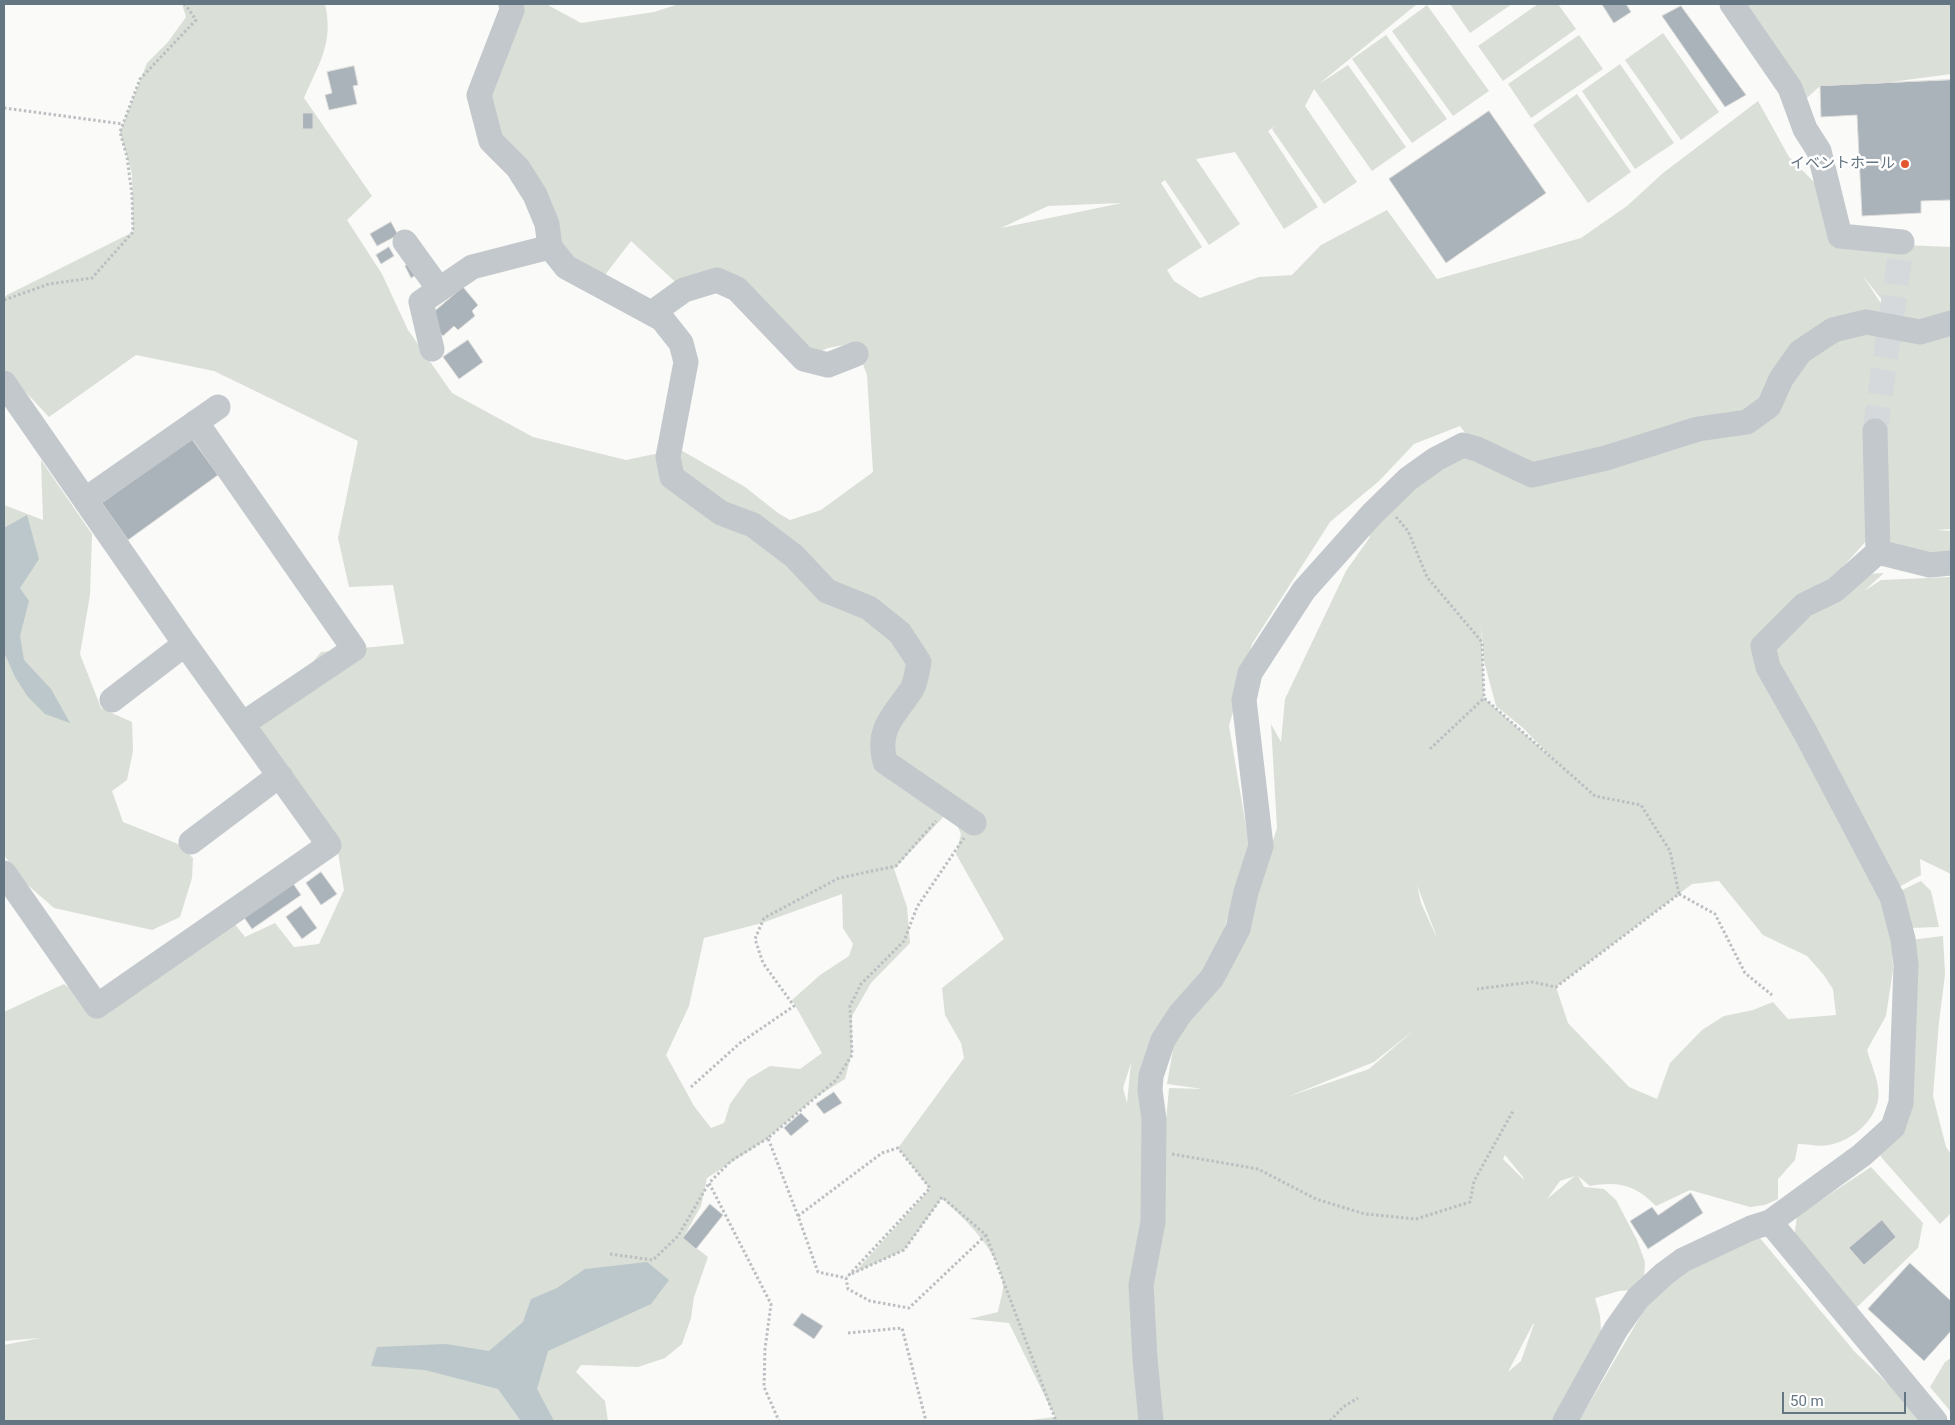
<!DOCTYPE html>
<meta charset="utf-8">
<style>
body{margin:0}
#map{position:relative;width:1955px;height:1425px;overflow:hidden;background:#fafaf8;font-family:Roboto,sans-serif}
canvas{display:block}
.frame{position:absolute;inset:0;border:5px solid #657683;pointer-events:none}
.scale{position:absolute;left:1782px;top:1392px;width:124px;height:22px;box-sizing:border-box;border:2px solid #657683;border-top:0;padding-left:6px;font-size:15px;line-height:18px;white-space:nowrap;color:#657683;-webkit-text-stroke:4px #fff;paint-order:stroke}
</style>
<div id="map">
<canvas width="1955" height="1425"></canvas>
<div class="frame"></div>
<div class="scale">50 m</div>
</div>
<script>
const c = document.querySelector('canvas').getContext('2d');
c.lineJoin = 'round';
function fillPath(path, color) { c.fillStyle = color; c.fill(path, 'evenodd'); }
function trace(path, color, width, dash) { c.strokeStyle = color; c.lineWidth = width; c.lineCap = dash ? 'butt' : 'round'; c.setLineDash(dash || []); c.stroke(path); }
function write(font, color, halo, rows, align = 'center') {
  c.font = font + ' Roboto,"Noto Sans JP",sans-serif'; c.lineWidth = 5; c.setLineDash([]); c.textBaseline = 'middle'; c.strokeStyle = halo; c.fillStyle = color; for (const [text, x, y, turn = 0] of rows) {
    c.save(); c.translate(x, y); c.rotate((+turn || 0) * Math.PI / 180); c.textAlign = isNaN(turn) ? turn : align; if (halo) c.strokeText(text, 0, 0); c.fillText(text, 0, 0); c.restore();
  }
}
fillPath(new Path2D(`
 M182,4H325C334,43 319,63 304,98L372,196L347,220L382,274L408,330L452,393L533,437L626,460L679,449L745,487L778,513L790,520L821,510L873,472L867,375L855,343L828,348L804,359L754,306L718,280L684,290L631,241L605,275L590,279L566,267L550,247L547,224L535,195L518,168L491,141L479,95L512,10V4H546L581,23L654,12L679,4H1417L1319,84L1348,65L1406,147L1372,171L1314,89L1305,106L1357,182L1324,204L1272,129L1278,124L1268,131L1318,207L1284,229L1235,152L1196,159L1240,224L1209,245L1165,180L1161,183L1202,247L1167,270L1174,281L1200,298L1259,277L1292,275L1321,245L1387,210L1437,279L1581,238L1627,206L1663,173L1758,101L1789,157L1829,197L1833,242L1951,247V529L1936,530L1951,531V553H1914L1868,539L1830,581L1754,645L1814,748L1877,884L1892,943L1893,970L1886,1016L1867,1050C1871,1065 1881,1084 1878,1100C1874,1122 1851,1141 1829,1145C1820,1147 1807,1144 1798,1144L1795,1160L1778,1179V1199L1765,1205L1750,1207L1690,1190L1656,1206C1635,1185 1619,1181 1590,1186L1578,1176L1584,1187L1604,1189L1616,1200L1637,1240L1645,1262L1644,1277L1633,1290L1619,1291L1595,1298L1600,1316L1602,1344L1555,1421H1147L1152,1277L1169,1088L1203,1089L1167,1084L1176,1032L1234,961L1277,828L1271,724L1281,742L1285,699L1346,571L1370,537L1369,531L1383,513L1387,515L1404,492L1447,458L1477,449L1460,426L1414,444L1379,481L1330,522L1252,644L1229,726L1249,844L1238,889L1226,922L1221,960L1197,987L1174,1022L1155,1068L1152,1107L1146,1146L1147,1214L1142,1295L1144,1421H1022L1055,1417L1009,1323L969,1319L998,1312C999,1304 1003,1294 1003,1286C1000,1251 965,1220 942,1198L904,1250L854,1273L930,1189L898,1148L964,1058L961,1043L945,1015L942,988L1004,939L956,854L961,834L950,810L894,869L907,907L910,943L871,983L852,1016V1052L845,1079L816,1097L764,1141L707,1178L701,1206L683,1238L708,1257L694,1297L691,1318L682,1344L665,1358L638,1367L581,1365L576,1372L605,1401L608,1421H4V1345L40,1338L4,1341V1012L64,984L99,1009L230,918L245,937L275,923L294,947L319,944L344,890L337,846L258,729L321,652L404,644L393,585L349,587L338,538L358,441L214,371L136,355L49,417L4,369V298L7,295L133,232L132,174L120,132L147,63L168,42L186,17ZM1122,203L1001,228L1048,206ZM1863,276L1890,310L1886,311ZM1481,623L1484,661L1496,706L1523,728L1554,760L1484,698ZM1719,881L1763,935L1807,956L1823,974L1833,989L1836,1015L1788,1019L1773,1002L1753,1010L1724,1016L1702,1030L1670,1063L1657,1099L1629,1087L1568,1023L1556,987L1692,884ZM1417,885L1436,935V936L1421,903ZM842,894L843,928L853,944L849,956L820,975L792,1000L822,1053L800,1069L770,1066L748,1079L730,1104L724,1123L711,1128L694,1106L666,1055L689,1006L704,938L762,923ZM1414,1030L1369,1069L1287,1097L1374,1062ZM1131,1063L1127,1103L1123,1088ZM1505,1155L1523,1177L1524,1180L1503,1159ZM1575,1176L1547,1199L1560,1181ZM1534,1324L1521,1361L1508,1372L1533,1324Z
 M1450,4H1512L1470,33Z
 M1538,4H1558L1576,29L1503,81L1478,46Z
 M1737,4H1951V74L1891,82L1820,86L1797,107Z
 M1427,5L1489,91L1453,116L1392,31Z
 M1663,33L1719,112L1681,140L1625,60Z
 M1386,35L1447,119L1412,143L1352,59Z
 M1579,35L1603,69L1531,118L1508,84Z
 M1620,64L1674,143L1635,169L1582,91Z
 M1577,94L1631,172L1588,203L1533,125Z
 M41,460L92,534L90,595L80,654L101,708L132,722L133,751L127,780L112,791L123,822L178,844L193,858L192,878L180,917L152,930L54,908L22,880L4,855V505L43,520Z
 M1884,573L1864,591L1881,580L1951,577V874L1920,859L1921,875L1899,887L1773,653L1777,641L1866,574Z
 M1921,881L1931,891L1939,927L1910,928L1900,891Z
 M1943,936L1945,974L1939,1022L1933,1096L1946,1147L1951,1154V1213L1940,1224L1881,1157L1879,1150L1893,1125L1910,940Z
 M1871,1167L1923,1223L1918,1248L1853,1311L1794,1238L1797,1216Z
 M1759,1237L1855,1352L1927,1421H1579L1650,1300L1702,1259Z
 M1951,1358V1412L1930,1387L1945,1362Z`), '#dadfd7');
fillPath(new Path2D(`
 M27,515L39,559L20,588L29,601L20,636L24,660L51,689L70,723L45,714L28,697L15,677L4,652V528Z
 M647,1262L669,1280L651,1304L548,1351L537,1389L554,1421H521L498,1389L425,1370L371,1366L377,1347L446,1344L489,1351L523,1322L531,1299L557,1288L585,1269Z`), '#bbc7cb');
const building = new Path2D(`
 M1602,4H1626L1631,12L1614,23Z
 M1681,6L1746,95L1725,107L1662,16Z
 M354,66L358,85L353,86L357,104L329,110L325,95L332,93L327,72Z
 M1951,80V200L1921,201V213L1862,216L1857,115L1821,117L1820,86Z
 M1489,111L1546,193L1446,263L1389,179Z
 M303,113H313V129H303Z
 M391,222L398,235L377,246L370,234Z
 M389,247L394,256L381,264L376,255Z
 M412,262L418,274L411,278L405,266Z
 M463,287L478,305L472,311L475,316L458,330L454,326L443,336L427,318Z
 M468,340L483,362L459,379L443,357Z
 M192,439L218,475L128,540L102,503Z
 M321,872L337,894L321,905L306,883Z
 M292,882L301,895L252,929L243,916Z
 M301,906L317,928L302,939L286,917Z
 M834,1092L842,1103L824,1114L816,1104Z
 M801,1113L809,1121L791,1136L784,1128Z
 M1691,1193L1703,1213L1648,1249L1630,1221L1652,1207L1658,1215Z
 M710,1204L723,1215L696,1249L683,1238Z
 M1882,1220L1896,1237L1864,1265L1849,1248Z
 M1910,1263L1951,1301V1331L1924,1361L1868,1309Z
 M802,1313L823,1326L814,1339L793,1325Z`);
fillPath(building, '#aab3b9');
trace(building, '#dcdcda', 1);
trace(new Path2D(`
 M1875,431L1902,242`), '#d5d9db', 25, [25, 12]);
trace(new Path2D(`
 M4,108L123,124
 M4,300L49,284L92,278L133,232L132,195L127,157L120,132L140,79L196,20L185,4
 M1396,517L1408,531L1427,577L1482,642L1484,698L1595,796L1641,805L1670,851L1679,894L1556,987L1532,982L1477,989
 M1430,749L1484,698
 M1679,894L1715,914L1745,973L1772,995
 M691,1087L740,1043L794,1006L763,963L755,939L764,918L839,878L896,866L936,821
 M768,1138L731,1161L709,1183L771,1304L765,1349L764,1387L779,1421
 M1172,1154L1258,1169L1316,1199L1365,1214L1416,1219L1470,1202L1474,1181L1513,1111
 M798,1216L768,1138L836,1080L852,1055L850,1006L861,984L904,941L917,907L964,838
 M986,1235L909,1308L870,1301L848,1289L846,1278L818,1272L798,1216L882,1153L898,1148L930,1188L849,1275L904,1250L942,1197L986,1235L1056,1421
 M610,1254L653,1260L678,1236L709,1183
 M848,1333L902,1328L926,1421
 M1330,1421L1343,1407L1358,1398`), '#bbbfc2', 3, [2.5, 2.5]);
trace(new Path2D(`
 M511,4L512,10L479,95L491,141L518,168L535,195L547,224L550,247L566,267L662,319L681,343L686,362L668,457L672,477L721,513L753,525L794,556L827,591L869,608L900,633L919,662C917,671 916,682 912,689C895,715 876,728 885,762L974,823
 M1732,4L1790,88L1805,129L1819,151L1840,236L1902,242
 M405,242L439,289
 M652,313L684,290L717,280L737,289L804,359L828,365L856,354
 M432,349L421,302L472,267L550,247
 M4,383L185,644L329,845L97,1006L4,873
 M196,422L354,649L244,723
 M1875,431L1878,552
 M86,499L218,407
 M1878,552L1930,565L1951,563
 M112,700L185,644
 M191,842L272,781L281,777
 M1770,1222L1935,1421
 M1151,1421L1145,1359L1141,1285L1153,1222L1154,1119L1150,1090L1151,1076L1163,1040L1180,1014L1212,978L1238,929L1246,892L1261,846L1244,700L1250,673L1304,590L1372,514L1408,479L1436,459L1463,445L1477,449L1532,475L1606,458L1698,429L1747,422L1769,406L1781,379L1800,352L1833,330L1866,322L1920,332L1951,323
 M1565,1421L1616,1329L1638,1298L1664,1274L1683,1260L1751,1228L1770,1222L1862,1155L1893,1127L1901,1103L1906,965L1903,939L1892,897L1805,732L1768,667L1763,646L1804,605L1835,590L1878,552`), '#c3c8cc', 25);
for (const [x, y, r, color] of [
 [1905,164,5,"#e4572e"]
]) { const dot = new Path2D(); dot.arc(x, y, r, 0, 2 * Math.PI); c.fillStyle = color; c.fill(dot); trace(dot, '#fff', 2); }
write('15px', '#657683', '#fff', [
 ["イベントホール",1895,164]
], 'right');
</script>
